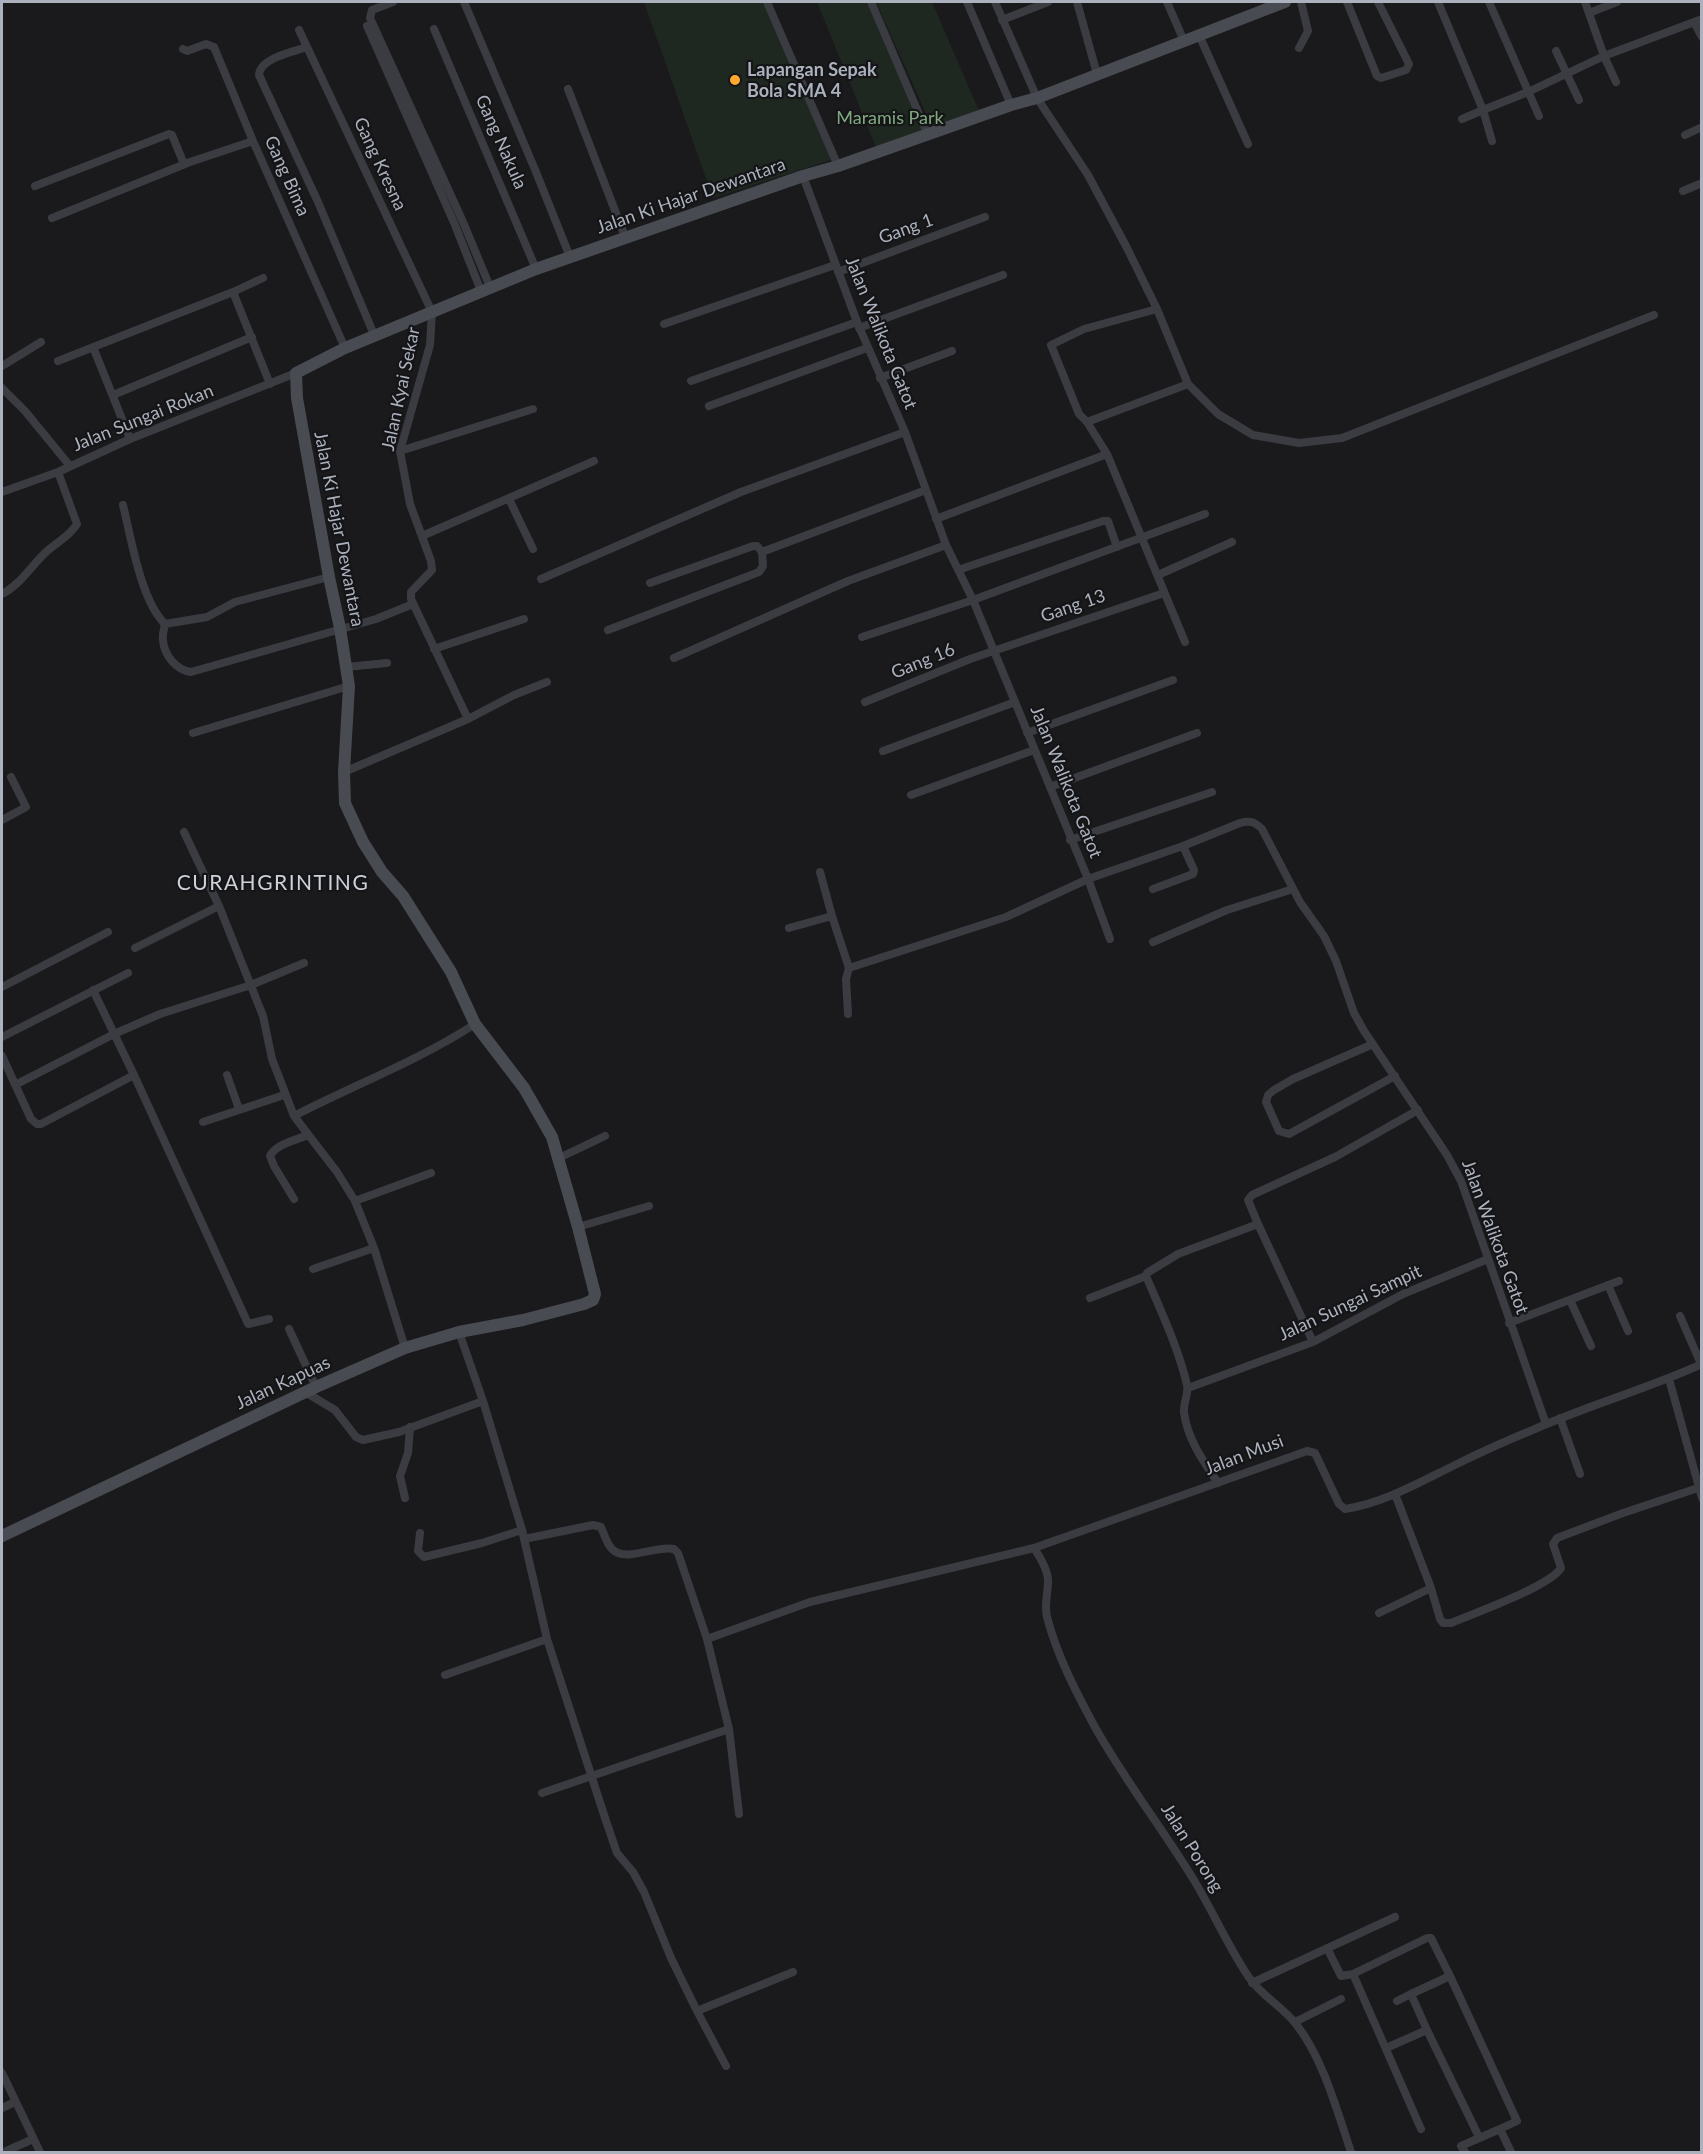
<!DOCTYPE html>
<style>
body{margin:0}
#map{position:relative;width:1703px;height:2154px;overflow:hidden;background:#1a1a1c;font-family:Lato,sans-serif}
canvas{display:block}
.frame{position:absolute;inset:0;border:3px solid #abb2bd;pointer-events:none}
</style>
<div id="map">
<canvas width="1703" height="2154"></canvas>
<div class="frame"></div>
</div>
<script>
const c = document.querySelector('canvas').getContext('2d');
c.lineJoin = 'round';
function fillPath(path, color) { c.fillStyle = color; c.fill(path, 'evenodd'); }
function trace(path, color, width, dash) { c.strokeStyle = color; c.lineWidth = width; c.lineCap = dash ? 'butt' : 'round'; c.setLineDash(dash || []); c.stroke(path); }
function write(font, color, halo, rows, align = 'center') {
  c.font = font + ' Lato,sans-serif'; c.lineWidth = 4.5; c.setLineDash([]); c.textBaseline = 'middle'; c.strokeStyle = halo; c.fillStyle = color; for (const [text, x, y, turn = 0] of rows) {
    c.save(); c.translate(x, y); c.rotate((+turn || 0) * Math.PI / 180); c.textAlign = isNaN(turn) ? turn : align; if (halo) c.strokeText(text, 0, 0); c.fillText(text, 0, 0); c.restore();
  }
}
fillPath(new Path2D(`
 M644,2H764L834,159L713,198Z
 M817,2H867L924,135L878,152Z
 M876,2H932L979,111L933,129Z`), '#1f2820');
trace(new Path2D(`
 M393,2L372,10L370,18L463,222L490,287
 M464,2L536,172L570,257
 M767,2L838,166
 M871,2L928,135
 M967,2L1011,105
 M995,2L1037,98L1088,175L1127,248L1157,309L1188,384L1218,414L1253,435L1299,443L1342,438L1654,315
 M1077,2L1097,74
 M1167,2L1184,41
 M1347,2L1377,76L1381,78L1406,70L1409,64L1378,2
 M1438,2L1483,110L1528,92L1604,56L1702,19
 M1489,2L1539,116
 M1585,2L1604,56L1616,82
 M1589,13L1617,2
 M1002,20L1048,2
 M1694,22L1702,37
 M367,26L455,225L481,291
 M434,29L536,269
 M299,30L432,312L430,345L400,451L410,504L431,561L432,570L411,592V599L468,719L344,772
 M1199,35L1248,144
 M307,47C293,52 260,58 259,75L318,202L375,337
 M1299,48L1308,31L1301,2
 M183,49L187,51L206,44L214,47L253,141L345,348
 M1556,51L1579,100
 M568,89L626,239
 M1462,119L1483,110L1492,141
 M1685,135L1702,127
 M803,176L857,322L905,432L946,545L973,600L1088,879L1183,846L1240,823C1250,820 1255,822 1262,829L1300,902L1324,936L1336,961L1354,1013L1364,1031L1447,1155L1461,1181L1546,1424
 M35,186L169,134L172,135L184,164
 M1683,191L1702,183
 M52,218L190,162L253,141
 M838,272L985,217
 M233,292L263,278
 M1157,309L1084,329L1051,345L1079,414L1087,422L1107,454L1185,642
 M664,324L835,265
 M859,328L1003,275
 M93,347L130,439
 M58,361L233,292L270,384
 M2,366L41,342
 M880,378L952,351
 M691,381L857,322
 M2,388L25,411L70,466
 M113,395L252,337
 M709,406L867,348
 M1087,422L1188,384
 M400,451L533,409
 M2,492L58,472L130,439L296,373
 M509,499L533,549
 M123,505C131,538 141,601 165,624L207,617L235,602L329,577
 M936,519L1107,454
 M422,536L594,461
 M958,570L1103,521H1108L1117,547
 M1158,575L1232,542
 M541,579L741,492L905,432
 M650,583L753,546H757L762,552L926,490
 M2,594C20,585 31,566 46,552C56,543 70,536 77,524L58,472
 M165,624C164,629 162,635 163,640C164,655 176,670 191,672L376,619L413,604
 M608,630L759,572L763,566L762,552
 M862,637L973,600L1205,514
 M434,649L524,619
 M674,658L848,581L946,545
 M346,667L387,663
 M865,702L970,659L1164,593
 M468,719L514,695L547,682
 M193,733L349,686
 M1027,733L1173,680
 M883,751L1015,702
 M1050,787L1197,733
 M911,795L1034,750
 M2,820L26,807L11,777
 M184,832L219,906L263,1016L272,1059L294,1116L337,1172L355,1201L374,1248L405,1348
 M1070,840L1212,792
 M820,872L832,916
 M1153,889L1193,874L1194,870L1183,846
 M789,928L832,916L849,968L1006,917L1088,879L1110,939
 M1153,942L1227,910L1293,889
 M135,948L219,906
 M2,987L108,932
 M848,1014L846,979L849,968
 M2,1037L128,973
 M1373,1044L1293,1079L1274,1090L1268,1095L1266,1102L1279,1131L1289,1134L1395,1076
 M2,1056L31,1119L37,1124H41L134,1075L93,990
 M134,1075L245,1317L248,1324L269,1319
 M227,1075L239,1109
 M15,1085L114,1034L160,1014L251,985L304,963
 M294,1116C354,1085 418,1061 475,1024
 M203,1122L284,1095
 M559,1158L605,1136
 M294,1199L274,1166L270,1156C276,1144 296,1140 308,1135
 M355,1201L431,1173
 M1258,1224L1248,1200L1252,1195L1335,1157L1418,1110
 M578,1227L649,1206
 M313,1269L374,1248
 M1608,1285L1628,1331
 M1090,1298L1146,1276
 M1570,1300L1591,1346
 M1680,1316L1701,1364
 M1509,1323L1619,1281
 M289,1329L316,1387
 M459,1332L483,1401L522,1530L547,1639L606,1821L617,1853L633,1872L644,1892L671,1958L697,2011L793,1972
 M1669,1379L1702,1498
 M1188,1388L1313,1342L1403,1294L1488,1259
 M305,1392L335,1410L356,1437L363,1440L399,1432L483,1401
 M1560,1418L1580,1474
 M1218,1483C1204,1462 1187,1439 1184,1412C1183,1403 1189,1394 1187,1385C1178,1347 1161,1311 1146,1276L1147,1273L1178,1254L1258,1224L1313,1342
 M1395,1494L1431,1588L1440,1619L1443,1623H1451C1474,1613 1549,1587 1561,1568L1553,1544L1557,1538L1623,1513L1698,1488
 M405,1498L400,1476L408,1453L410,1427
 M420,1533L418,1551L424,1557L482,1543L522,1530
 M524,1539L593,1525L601,1527C604,1534 607,1544 612,1549C625,1563 656,1545 674,1549L678,1553L707,1639L810,1602L1034,1548L1307,1451L1315,1453L1339,1504L1345,1509C1384,1503 1420,1482 1455,1465C1481,1452 1508,1440 1535,1429C1589,1405 1647,1389 1702,1364
 M1034,1548C1040,1557 1048,1570 1048,1581C1048,1593 1044,1605 1047,1617C1057,1656 1077,1694 1096,1729C1125,1780 1161,1827 1192,1877C1212,1909 1227,1945 1248,1976C1261,1996 1282,2006 1296,2024C1323,2058 1337,2111 1351,2152
 M1379,1613L1431,1588
 M707,1639L729,1729L739,1814
 M445,1675L547,1639
 M542,1793L729,1729
 M1327,1948L1341,1976L1353,1974L1421,2129
 M1353,1974L1427,1938H1431L1450,1976L1411,1994
 M1450,1976L1517,2121L1500,2129L1511,2152
 M1252,1983L1395,1917
 M697,2011L726,2066
 M1295,2022L1341,1999
 M1427,2030L1479,2137
 M1386,2048L1427,2030L1411,1994L1397,2001
 M2,2073L40,2152
 M2,2108L15,2102
 M4,2152L33,2139
 M1465,2152L1461,2146L1500,2129`), '#3a3c42', 8);
trace(new Path2D(`
 M2,1536L316,1387L405,1348L459,1332L523,1320L584,1304L593,1300L595,1294L578,1227L552,1137L524,1088L475,1024L451,972L403,896L382,872L363,842L345,803L344,772L349,686L340,628L329,577L297,398L296,373L345,348L536,269L803,176L838,166L1011,105L1037,98L1285,2`), '#484b52', 12);
for (const [x, y, r, color] of [
 [735,80,6,"#ffa92f"]
]) { const dot = new Path2D(); dot.arc(x, y, r, 0, 2 * Math.PI); c.fillStyle = color; c.fill(dot); trace(dot, '#151518', 2); }
write('bold 18px', '#abb2bd', '#151518', [
 ["Lapangan Sepak",747,70],
 ["Bola SMA 4",747,91]
], 'left');
write('18px', '#81aa80', '#151518', [
 ["Maramis Park",890,118]
]);
write('18px', '#abb2bd', '#151518', [
 ["Gang Nakula",501,142,66],
 ["Gang Kresna",380,164,65],
 ["Gang Bima",287,176,66],
 ["Jalan Ki Hajar Dewantara",691,196,-19],
 ["Gang 1",906,229,-20],
 ["Jalan Walikota Gatot",881,333,68],
 ["Jalan Kyai Sekar",401,389,-78],
 ["Jalan Sungai Rokan",143,418,-22],
 ["Jalan Ki Hajar Dewantara",339,529,79],
 ["Gang 13",1073,606,-19],
 ["Gang 16",923,661,-22],
 ["Jalan Walikota Gatot",1066,782,68],
 ["Jalan Walikota Gatot",1495,1237,70],
 ["Jalan Sungai Sampit",1350,1303,-25],
 ["Jalan Kapuas",283,1383,-25],
 ["Jalan Musi",1244,1455,-21],
 ["Jalan Porong",1192,1848,58]
]);
c.letterSpacing = '1.5px';
write('21px', '#cdd1d9', '#151518', [
 ["CURAHGRINTING",273,883]
]);
c.letterSpacing = '0px';
</script>
